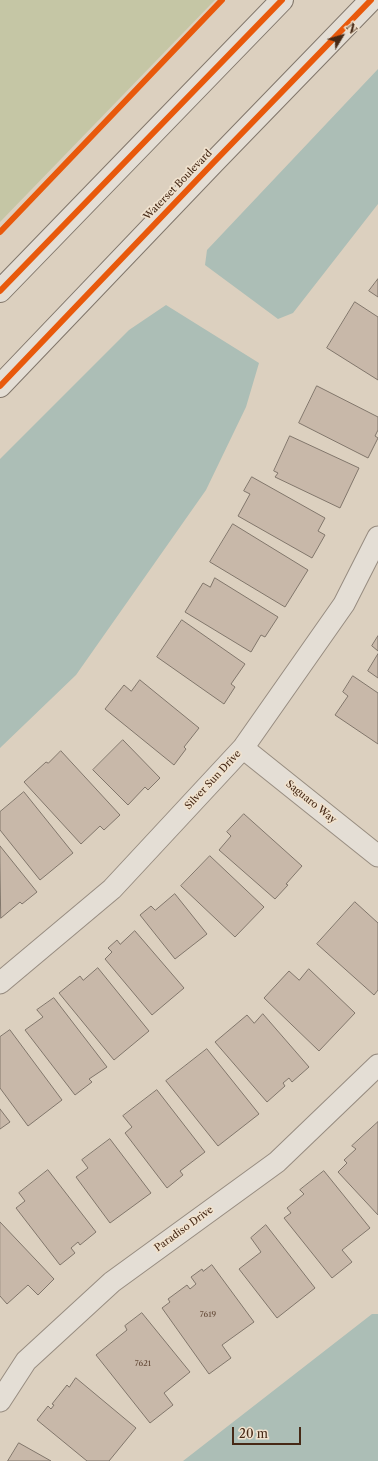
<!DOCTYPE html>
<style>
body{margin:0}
#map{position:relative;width:378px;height:1461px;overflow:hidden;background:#dcd0bf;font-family:"Libre Caslon Text",serif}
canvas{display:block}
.north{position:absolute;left:322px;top:16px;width:40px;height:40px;-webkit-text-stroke:3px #f0e2ce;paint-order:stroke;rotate:52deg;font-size:11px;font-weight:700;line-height:16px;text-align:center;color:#462916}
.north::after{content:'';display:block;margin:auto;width:14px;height:18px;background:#462916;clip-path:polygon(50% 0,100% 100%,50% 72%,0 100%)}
.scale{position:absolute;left:232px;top:1427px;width:69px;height:18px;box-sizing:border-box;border:2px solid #462916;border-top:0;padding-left:5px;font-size:12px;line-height:14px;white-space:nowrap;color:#462916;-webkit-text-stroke:3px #f0e2ce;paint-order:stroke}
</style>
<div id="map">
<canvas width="378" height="1461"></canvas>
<div class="north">N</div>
<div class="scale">20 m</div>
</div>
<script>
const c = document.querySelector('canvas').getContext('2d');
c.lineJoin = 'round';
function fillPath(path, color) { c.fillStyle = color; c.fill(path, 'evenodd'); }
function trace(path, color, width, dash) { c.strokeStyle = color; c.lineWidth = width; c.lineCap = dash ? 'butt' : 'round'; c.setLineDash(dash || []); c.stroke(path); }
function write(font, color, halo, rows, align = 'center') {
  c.font = font + ' "Libre Caslon Text",serif'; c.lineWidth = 3.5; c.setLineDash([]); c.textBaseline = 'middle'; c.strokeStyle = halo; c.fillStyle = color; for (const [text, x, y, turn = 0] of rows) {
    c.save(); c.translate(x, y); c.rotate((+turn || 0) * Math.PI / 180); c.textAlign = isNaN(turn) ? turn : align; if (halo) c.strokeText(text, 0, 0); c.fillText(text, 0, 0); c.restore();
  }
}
fillPath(new Path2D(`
 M0,0H215L0,222Z`), '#c5c6a5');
fillPath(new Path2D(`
 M378,69V204L293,313L278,319L205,265L207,250Z
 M166,305L259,363L246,407L206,490L76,675L0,748V459L129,330Z
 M372,1314H378V1461H183Z`), '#acbeb6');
const building = new Path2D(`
 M378,279V297L369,291Z
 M355,302L378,317V380L327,348Z
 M317,386L378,417V430L375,436L378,438L368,458L299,423Z
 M290,436L359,468L340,508L275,477L278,473L274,471Z
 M252,477L325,518L318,531L325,535L312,558L238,516L250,494L244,491Z
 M233,524L308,570L285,607L210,562Z
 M215,578L278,617L265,637L261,635L251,652L185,612L203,583L210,587Z
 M182,620L245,664L231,684L235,687L224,704L157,657Z
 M378,636V651L372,646Z
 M378,654V678L368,671Z
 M353,676L378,693V744L335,715L348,696L343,692Z
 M140,680L199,728L184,747L186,749L174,765L105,709L124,685L131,691Z
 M123,740L160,778L148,790L145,787L128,805L93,770Z
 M61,751L120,815L104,830L100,826L81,844L24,782L46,762L48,763Z
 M24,792L73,853L40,880L0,830V812Z
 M244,814L302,866L286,884L288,885L275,899L219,850L231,836L227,832Z
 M0,846L37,892L22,904L20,902L1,918Z
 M210,856L264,907L235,937L181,886Z
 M175,894L207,934L175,959L140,915L151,906L155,910Z
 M355,902L378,923V990L374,995L317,944Z
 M135,931L184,988L152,1015L105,959L112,952L108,948L117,940L120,944Z
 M98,968L149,1031L114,1060L59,993L80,976L83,980Z
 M309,969L355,1013L319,1051L264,998L289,971L299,980Z
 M54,998L107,1067L89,1079L92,1082L75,1095L25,1030L43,1017L37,1010Z
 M263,1014L309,1067L292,1082L289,1078L283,1083L285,1086L267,1102L215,1042L247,1015L254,1023Z
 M10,1030L62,1100L28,1126L0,1088V1037Z
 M207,1049L259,1114L218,1146L166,1081Z
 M157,1090L205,1152L180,1171L183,1175L167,1188L125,1133L132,1127L123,1116Z
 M0,1109L10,1122L0,1129Z
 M378,1122V1215L338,1172L347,1163L344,1160L356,1149L352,1146Z
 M110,1139L151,1193L110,1223L76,1177L88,1168L82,1160Z
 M48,1170L96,1232L80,1245L78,1242L71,1248L75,1253L60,1265L16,1208L25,1201L19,1193Z
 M324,1171L370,1228L342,1250L352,1262L332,1278L284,1218L291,1213L287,1208L304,1194L300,1190Z
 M0,1222L54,1279L38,1295L28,1285L7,1304L0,1296Z
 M266,1225L315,1288L277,1318L239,1269L261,1252L251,1238Z
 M212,1265L254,1322L222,1345L231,1358L209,1374L162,1308L170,1302L168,1299L187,1285L190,1289L196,1284L191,1277L202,1269L203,1271Z
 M142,1313L190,1372L164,1393L173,1405L150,1423L96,1355L127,1330L125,1326Z
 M76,1378L136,1428L109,1461H87L37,1420L48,1406L51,1409L54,1405L52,1404L67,1385L69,1387Z
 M19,1443L51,1461H8Z`);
fillPath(building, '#c8b8a9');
trace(building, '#81766b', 1);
const street = new Path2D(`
 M243,748L378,856
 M0,983L112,889L243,748L344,604L378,537
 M0,1401L26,1361L112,1282L277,1162L378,1065`);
const secondary = new Path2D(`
 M0,291L282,0
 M0,386L214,162L371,0`);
trace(street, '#978c80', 23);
trace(secondary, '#81766b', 24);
trace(street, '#e4ded5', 21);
trace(secondary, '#e4ded5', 22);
trace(new Path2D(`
 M0,232L222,0
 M0,291L282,0
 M0,386L214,162L371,0`), '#e8590c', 6);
write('8px', '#684e3c', null, [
 ["7619",208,1315],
 ["7621",143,1364]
]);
write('10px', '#462916', '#f0e2ce', [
 ["Waterset Boulevard",178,185,-46],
 ["Silver Sun Drive",213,780,-47],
 ["Saguaro Way",311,802,39],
 ["Paradiso Drive",184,1229,-36]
]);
</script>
